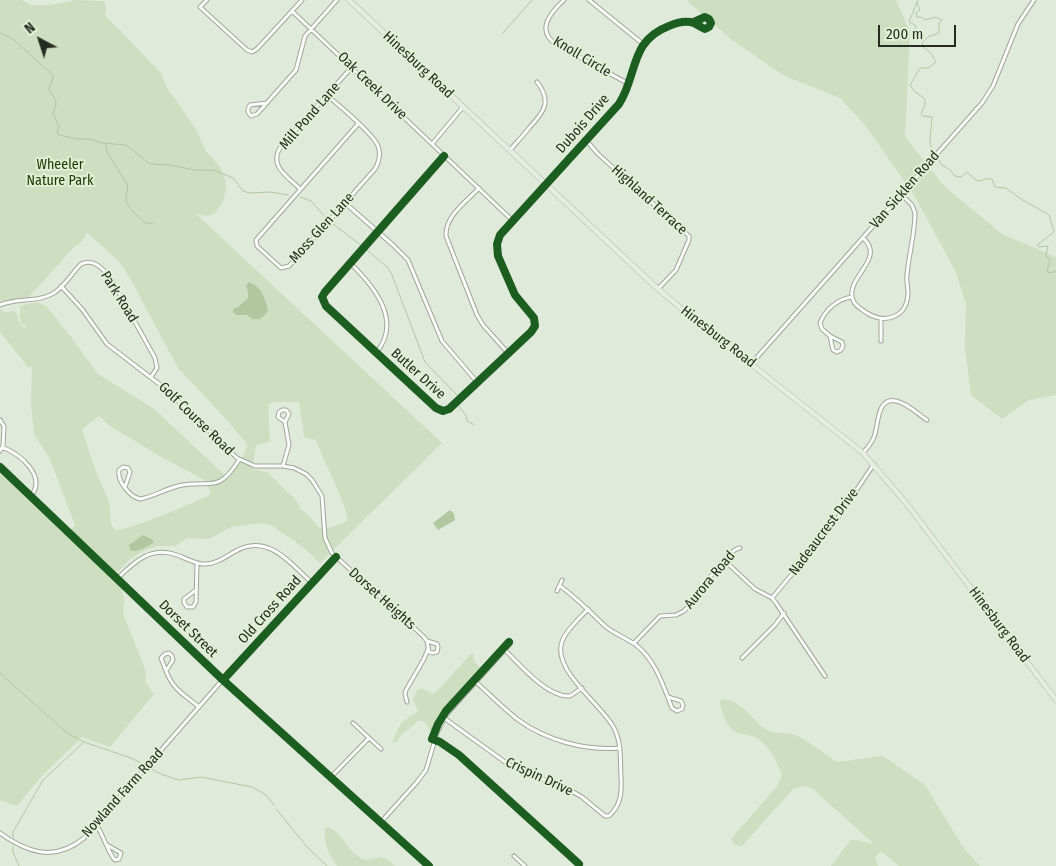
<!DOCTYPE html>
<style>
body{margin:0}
#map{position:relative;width:1056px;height:866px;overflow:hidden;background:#e0eada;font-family:"Fira Sans Condensed",sans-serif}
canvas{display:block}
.north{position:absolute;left:15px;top:15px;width:50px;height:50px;-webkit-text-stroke:4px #dff0d4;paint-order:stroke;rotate:320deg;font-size:14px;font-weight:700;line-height:20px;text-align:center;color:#262c22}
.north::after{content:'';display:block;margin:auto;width:18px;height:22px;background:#262c22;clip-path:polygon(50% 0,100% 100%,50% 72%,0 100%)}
.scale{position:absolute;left:878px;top:25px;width:78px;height:22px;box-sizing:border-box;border:2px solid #262c22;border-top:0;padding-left:6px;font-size:15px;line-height:18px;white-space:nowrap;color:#262c22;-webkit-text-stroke:4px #dff0d4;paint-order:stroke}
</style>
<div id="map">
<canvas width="1056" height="866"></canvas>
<div class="north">N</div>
<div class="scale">200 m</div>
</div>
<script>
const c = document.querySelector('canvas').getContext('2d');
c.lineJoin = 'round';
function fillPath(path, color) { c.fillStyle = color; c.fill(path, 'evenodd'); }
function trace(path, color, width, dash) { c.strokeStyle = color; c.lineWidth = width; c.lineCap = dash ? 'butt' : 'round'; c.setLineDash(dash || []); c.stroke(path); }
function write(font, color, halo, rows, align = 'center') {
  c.font = font + ' "Fira Sans Condensed",sans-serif'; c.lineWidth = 4; c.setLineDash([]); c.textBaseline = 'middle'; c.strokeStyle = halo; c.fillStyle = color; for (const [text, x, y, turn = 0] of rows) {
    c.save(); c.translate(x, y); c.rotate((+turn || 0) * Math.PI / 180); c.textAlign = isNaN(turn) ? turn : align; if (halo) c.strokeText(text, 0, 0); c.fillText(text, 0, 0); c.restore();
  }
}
fillPath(new Path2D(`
 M0,0H22L30,5H50L77,0L104,1L106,6L105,15L161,73L167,89L176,100L195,128L206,151L220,167L225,179L226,190L223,202L214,214L207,216L196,214L442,443L320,563L305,549L289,537L272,526L262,523L231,527L209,539L187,538L176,546H158L145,550L131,558L112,578C118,584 124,590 124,599C125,606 122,610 124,616L146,672L145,681L154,694L110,747L82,737L41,777L17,806L0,800V474L2,472L67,535L75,525L49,457L34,434L31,405L32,365L30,368L28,367L0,332V309L4,312L14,311L18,316L19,323L25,329L26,327L20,322V306L36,302L46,306L71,337L98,374L154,409L228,478L240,463L247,447V444L224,417L178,368L130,278L118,260L87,233L82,241L74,247L29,297L0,302ZM272,402H299L304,437L315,440L317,443L344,505L348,521L329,528H319L310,517L301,509L295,499L267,472L252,469L256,445L270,442L268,405ZM99,416L110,426L158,455L206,481L211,494C201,500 125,532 117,530C108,527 111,513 110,506C108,496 102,486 98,477C92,461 87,445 82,429Z
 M686,0H896L910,32L905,137L944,186L1002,234L1056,257V395L1029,400L1002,419L971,395L965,348L966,304L955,270L914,195L865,125L840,98L783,75L732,40Z
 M472,653L474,655L473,660L480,668L479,671L444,709L436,719L432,730H430L424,721H418L401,735L397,742H392L401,723L418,711L413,700L417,690L422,688L433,694L438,690Z
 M722,699C743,701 750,718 765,729C775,736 788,731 798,736C812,743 824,754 837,762L883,756L925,785L963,847L980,866H899L881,851L875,857L878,866H831L851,839L874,844L813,789L806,786L793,789L742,846L735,845L731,839L777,786L782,775C777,761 767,741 752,736C747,734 741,735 736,732C726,727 722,713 720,702Z
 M328,827C341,832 347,849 359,857C374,866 376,848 395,866H337C329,854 323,843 325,828Z`), '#cddec1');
fillPath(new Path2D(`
 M249,282C263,288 264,297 268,310L265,315L259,319H253L247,315H236L233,312V309L238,307L248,298V292L246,286Z
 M450,510L454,514L455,520L438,530L433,523Z
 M143,535L153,540V543C147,546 138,553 130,550L129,545Z`), '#b0c7a0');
trace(new Path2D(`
 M918,0L909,22L915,25L917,33L924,35L922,46L931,53L936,62L928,68H920L910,85L914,91L925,99V105L921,114L923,116L932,117L930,141L931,146L942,165L950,170L955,176L961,177L967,172L977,181C982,181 986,178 992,179L995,187L1006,188L1021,199L1049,215L1054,232L1037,245L1039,247L1048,246L1046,255L1050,261L1047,271L1050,273L1056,271
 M917,3L920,10L916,13L917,17H921L925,20L936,17L942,20L939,23V33L928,37L924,41
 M0,33L13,39L53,75V78L49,89C55,100 59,99 53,113L59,127L57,133L59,135L77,139H91L102,143L126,145L150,164L171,165L194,170H214L233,178L243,191L249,193L271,192L288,195
 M502,34L532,0
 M106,144L107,152L127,184C129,190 125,194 126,200C128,210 139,216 145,223H153
 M300,197L311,201L326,218
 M333,224L362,246
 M367,250L388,268L392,275L425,362L458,396
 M458,405L466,415L467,421L474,425
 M0,673L67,733L84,742L131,758L141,763
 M144,765L145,766
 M149,768L161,774L178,780L201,777L252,787L266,795L274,805
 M276,809L308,848L327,866
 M13,837V832L43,780L84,742
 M13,846V852L19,866`), '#b0c7a0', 1);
const minor = new Path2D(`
 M207,0L200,7L247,50L252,52L257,49L302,0
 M564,0C550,13 535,31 557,45L629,84
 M589,0L643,44
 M292,11L513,221
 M327,95C339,106 373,133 378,146C381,154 379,162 375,169L289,266L281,268L257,246L256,240L358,124
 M267,103L250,105L248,109V112L251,116L257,114L296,70L305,36L337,0
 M586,140L598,154L689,236V240L676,270L658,289
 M432,144L463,107
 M510,150C516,143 523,136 529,128C543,113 553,102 537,82
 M444,156L325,292L322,297L326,306L436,408L443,411L449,409L531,332L535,326L534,318L515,295L498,256L497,244L500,235L619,104C638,75 629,41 669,26C675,23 684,21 691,22C696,23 700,27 705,29L709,27L711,23L709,19L705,17L694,22
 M479,188C466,202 445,216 446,236L477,315L483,325L508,353
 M300,189C287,176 267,165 282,145L352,67
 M345,203L393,245L408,260L442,341L477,382
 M863,238C887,259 844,278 853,300C855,306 861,309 867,313C885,324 907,318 908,293C908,287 906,281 907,274C909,254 915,233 915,213L912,205L902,195
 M350,263C374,286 403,321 376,353
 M61,286L82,309L107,344L167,390L237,458L255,466H283L294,468L306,474L312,480L322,496L325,538L332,553L423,636L427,641L429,652L432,653L437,652L438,647L437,644L427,641
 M0,305C17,297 38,303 54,293C65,286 72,273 81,264C93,258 102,268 110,277L155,358L157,368L151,377
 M881,319V341
 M830,336L842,342L843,346L841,350L837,352L833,350L830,336L822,329L820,323C825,310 837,299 852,297
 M751,364L982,103L993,86L1018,24L1034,0
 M0,420L4,426L3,446L0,451
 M2,447C20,454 47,476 31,496
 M863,453C867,448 872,443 874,437C879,425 876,397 896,401C907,403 918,414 927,420
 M283,466L289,445L285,422L289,414L286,410H282L279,412L278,417L285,422
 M0,467L223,680L429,866
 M125,487L130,472L128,468L123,467L119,470C117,481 130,497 140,499C153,497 165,489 178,486C211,478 216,496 239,460
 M724,560L755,589L772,598L776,603L825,676
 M118,578C135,561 151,546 177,555C185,558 194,563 202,564C214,565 224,558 234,552C267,532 289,562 312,583
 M560,586C577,598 591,613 606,627C615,634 626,638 636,645C656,661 663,685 672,708L677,711L682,709L683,705L681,701L668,697
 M196,590L184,599V603L187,607H193L196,602L197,563
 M557,591L562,580
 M772,598L833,525L874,464
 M634,643L660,616L676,615L684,611C696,599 726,549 740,548
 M505,650C520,665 548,698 570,696L582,688
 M742,658L775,625L784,613
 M166,671L161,658L165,654L169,653L172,656L173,660L166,671C174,691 184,694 199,707
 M476,682C489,694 502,707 517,719C545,740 585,751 620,748
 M407,702L405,694L406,690L424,659L428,649
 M444,718L505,762L518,769L568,789L582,797L605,816H609C621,805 622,793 621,777C620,761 622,743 614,728C601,703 549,669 563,639C568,628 580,618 588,609
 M353,723L381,749
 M331,777L369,738
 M381,822L417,782L426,770L437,733L446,715L510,644
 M96,824C103,834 109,855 115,860L119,859L121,853L107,845
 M0,833C28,853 55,862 84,838L226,676L336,557
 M514,856L525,866`);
const major = new Path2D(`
 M349,0L658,289L688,314L863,453L906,503L1056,700`);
trace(minor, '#9fa79a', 5);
trace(major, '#c0c6bd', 6);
trace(minor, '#fafcf9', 3);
trace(major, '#e5ece0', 4.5);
trace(new Path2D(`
 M444,156L325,292L322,297L326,306L436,408L443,411L449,409L531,332L535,326L534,318L515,295L498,256L497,244L500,235L619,104C638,75 629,41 669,26C675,23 684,21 691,22C696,23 700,27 705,29L709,27L711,23L709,19L705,17L694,22
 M0,467L223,680L429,866
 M509,642L446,711L438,724L432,739L440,742L459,755L579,864
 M223,680L336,557`), '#1b5e20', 8);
write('14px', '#262c22', '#dff0d4', [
 ["Knoll Circle",582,57,31],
 ["Hinesburg Road",418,65,43],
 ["Oak Creek Drive",372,86,44],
 ["Mill Pond Lane",310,116,-49],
 ["Dubois Drive",583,124,-49],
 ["Van Sicklen Road",905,190,-49],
 ["Highland Terrace",649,200,42],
 ["Moss Glen Lane",322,228,-48],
 ["Park Road",119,297,58],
 ["Hinesburg Road",718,337,38],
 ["Butler Drive",418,374,42],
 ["Golf Course Road",196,419,44],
 ["Nadeaucrest Drive",824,532,-53],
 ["Aurora Road",710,580,-50],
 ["Dorset Heights",382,599,42],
 ["Old Cross Road",270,610,-48],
 ["Hinesburg Road",999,625,53],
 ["Dorset Street",188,629,44],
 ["Crispin Drive",539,777,25],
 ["Nowland Farm Road",123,793,-48]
]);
write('14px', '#203a04', '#dff0d4', [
 ["Wheeler",60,165],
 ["Nature Park",60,181]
]);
</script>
